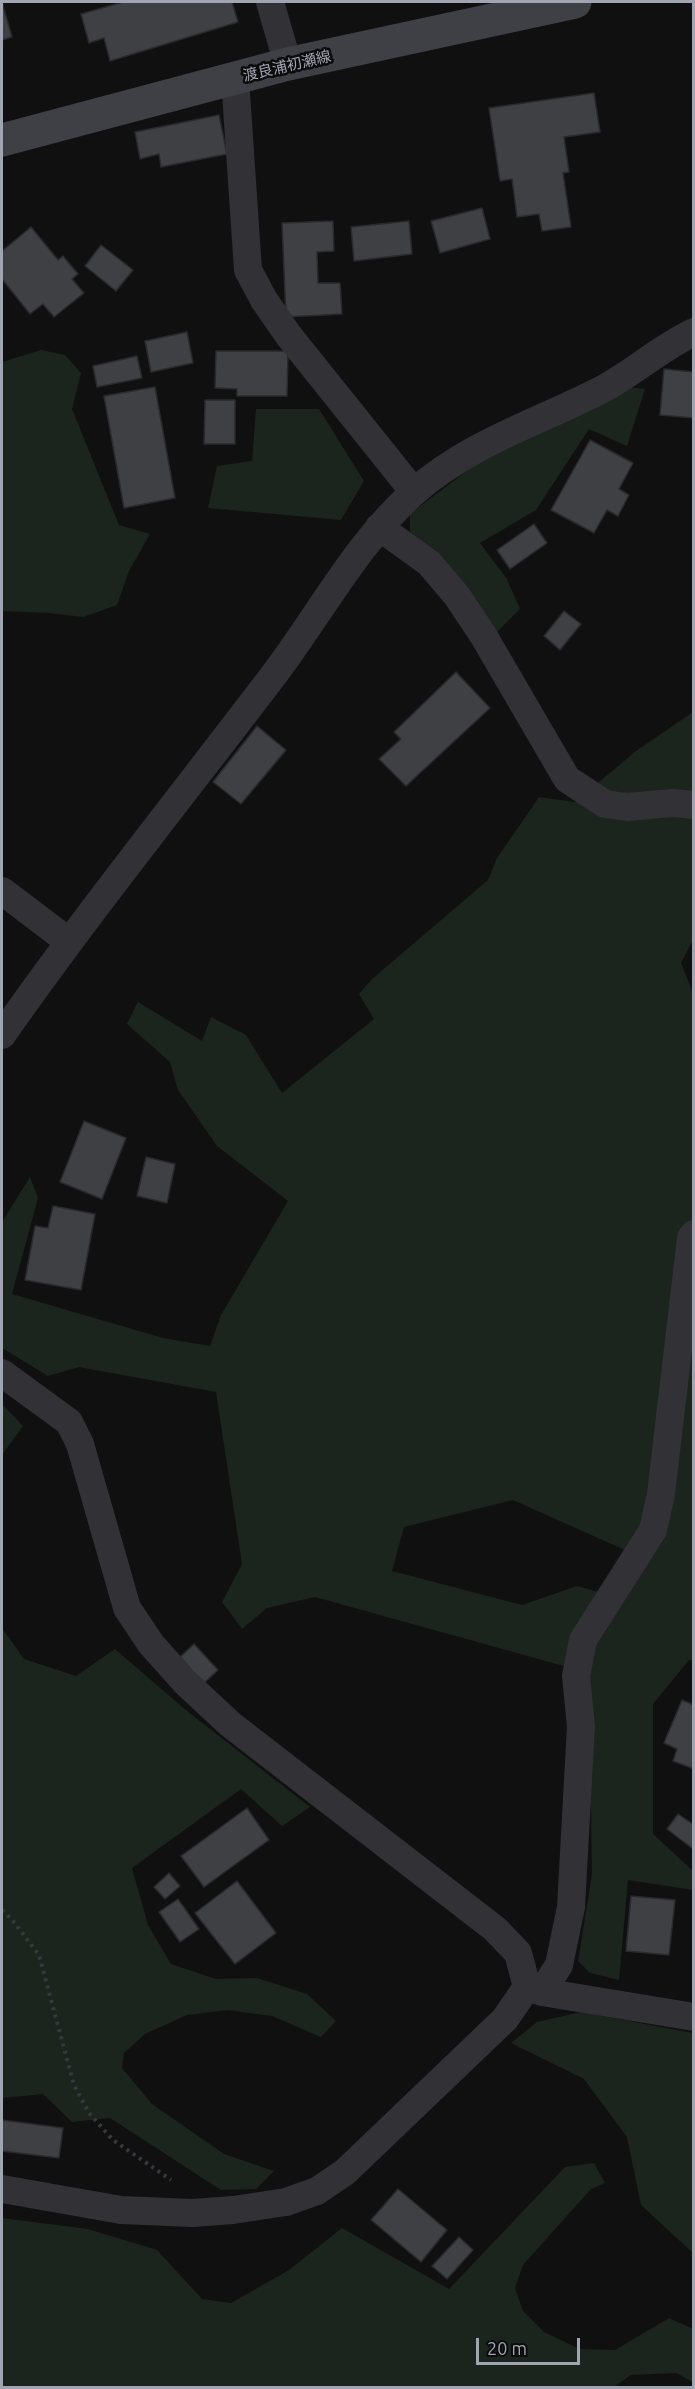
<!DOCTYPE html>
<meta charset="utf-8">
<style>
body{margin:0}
#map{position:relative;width:695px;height:2389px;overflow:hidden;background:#101011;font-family:Ubuntu,sans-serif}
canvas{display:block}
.frame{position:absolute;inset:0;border:3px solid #a1a5b2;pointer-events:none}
.scale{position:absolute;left:476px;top:2338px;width:104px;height:27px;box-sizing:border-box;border:3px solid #a1a5b2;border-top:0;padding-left:8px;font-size:18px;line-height:21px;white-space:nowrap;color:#a1a5b2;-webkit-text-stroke:4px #0b0b0c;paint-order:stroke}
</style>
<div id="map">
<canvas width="695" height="2389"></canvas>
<div class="frame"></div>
<div class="scale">20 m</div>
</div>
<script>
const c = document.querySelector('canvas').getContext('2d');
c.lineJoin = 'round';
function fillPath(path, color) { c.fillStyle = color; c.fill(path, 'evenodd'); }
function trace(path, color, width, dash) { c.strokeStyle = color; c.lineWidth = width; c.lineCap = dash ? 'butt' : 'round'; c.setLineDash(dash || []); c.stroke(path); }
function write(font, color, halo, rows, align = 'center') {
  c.font = font + ' Ubuntu,"Noto Sans JP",sans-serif'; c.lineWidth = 5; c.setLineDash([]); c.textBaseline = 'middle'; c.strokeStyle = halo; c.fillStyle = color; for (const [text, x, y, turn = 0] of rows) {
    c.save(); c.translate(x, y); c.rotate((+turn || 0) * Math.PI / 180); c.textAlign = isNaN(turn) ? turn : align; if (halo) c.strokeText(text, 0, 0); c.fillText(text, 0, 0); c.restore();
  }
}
fillPath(new Path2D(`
 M41,350L65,355L81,373L72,409L119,525L150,534L129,571L117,605L83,617L49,613L2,611V362Z
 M628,387L645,389L627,446L589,429L536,510L480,543L507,579L520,609L497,632L439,559L410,532V514L481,460Z
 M256,409H319L364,481L341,520L208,508L217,466L252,461Z
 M693,712V940L681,963L694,996V1661L689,1660L653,1704V1834L693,1871V1890L628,1880L619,1980L590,1973L578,1961L592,1874L589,1673L315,1597L267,1608L242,1629L222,1602L242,1564L216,1392L79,1367L48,1376L2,1348V1222L30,1177L38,1198L12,1294L163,1338L210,1346L221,1315L288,1201L217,1146L178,1090L170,1062L127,1024L138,1002L202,1041L211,1017L246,1035L282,1093L374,1019L359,994L372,979L488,880L497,858L539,797L575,802L636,751ZM513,1500L647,1560L624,1599L577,1586L522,1605L392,1571L404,1527Z
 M2,1404L23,1426L2,1455Z
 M2,1628L24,1659L76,1676L115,1649L187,1711L310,1807L282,1826L241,1789L132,1868L148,1925L171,1964L216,1979L257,1978L307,1994L336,2021L321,2037L272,2016L227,2010L187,2015L145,2034L124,2053L122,2068L152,2104L224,2154L274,2171L256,2189L221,2190L110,2118L72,2122L43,2094L2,2098Z
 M581,2012L693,2033V2253L641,2205L627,2137L584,2079L511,2043L537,2022Z
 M594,2163L605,2183L591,2189L523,2265L515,2288L523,2311L544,2332L580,2349L615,2350L669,2318L693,2329V2382L676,2373L631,2375L612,2388L2,2387V2218L88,2229L157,2250L202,2299L231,2303L289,2270L342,2228L449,2289L565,2167Z`), '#1c241e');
const building = new Path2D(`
 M2,2L12,37L2,40Z
 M123,2H232L238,22L110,61L104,38L89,43L81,14Z
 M594,93L600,132L564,137L569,172L563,173L571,227L542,231L539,214L517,217L512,179L500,181L489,108Z
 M219,115L227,154L161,167L159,154L140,159L135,132Z
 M482,208L490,239L440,253L431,221Z
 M333,221L334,251L317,252L318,283H340L342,314L286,317L282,223Z
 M409,221L412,254L354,261L351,227Z
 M31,227L58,260L63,256L78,274L72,279L84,293L54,317L43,304L30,314L2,279V251Z
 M101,245L133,270L116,291L85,266Z
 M187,332L193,363L151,372L145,341Z
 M216,351H288L287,396H237V389L215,388Z
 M137,356L142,378L97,387L93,366Z
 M664,369L694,372V418L660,415Z
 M155,387L175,498L124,508L104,396Z
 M205,400H235V444H204Z
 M590,440L633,463L619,489L629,495L618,516L607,510L594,533L551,510Z
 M534,524L547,543L510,569L497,550Z
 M564,611L581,624L560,650L544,636Z
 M456,672L490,708L406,786L379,759L401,739L394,732Z
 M257,726L286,750L241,804L213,782Z
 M84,1121L126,1138L102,1199L60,1182Z
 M146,1157L175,1164L167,1203L137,1196Z
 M53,1206L95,1214L81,1290L25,1280L35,1226L48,1228Z
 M194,1644L218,1670L203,1684L179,1658Z
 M682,1700L694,1705V1769L673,1761L677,1749L664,1743Z
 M247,1808L269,1840L204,1887L181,1856Z
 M678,1814L694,1825L693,1849L667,1829Z
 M169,1873L180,1886L165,1899L154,1887Z
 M237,1881L276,1933L235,1964L195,1913Z
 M631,1896L675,1900L669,1955L626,1951Z
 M178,1899L199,1929L180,1942L159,1912Z
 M2,2120L63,2128L59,2158L2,2151Z
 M398,2189L447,2230L421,2262L371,2220Z
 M459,2237L473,2250L447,2279L432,2266Z`);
fillPath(building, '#3f4044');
trace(building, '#2a2a2d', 1.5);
trace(new Path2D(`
 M2,1910L13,1921L39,1955L74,2085L89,2113L113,2140L171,2180`), '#37383d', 4, [3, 4.5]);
trace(new Path2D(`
 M270,2L288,64
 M235,78L248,270L264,300L289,336L414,492
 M379,527L429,563L457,596L483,635L567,779L605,804L627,807L673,803L694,805
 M2,891L68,941
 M2,1035C89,911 184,793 276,672C321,612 357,543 414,492C468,444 536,423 599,391C632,374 660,348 694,332
 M2,1373L69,1422L80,1444L127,1608L151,1644L185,1682L230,1724L495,1929L518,1953L527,1987L505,2019L345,2172L317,2191L286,2202L233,2210L193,2213L121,2210L2,2189
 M527,1987L542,1992L694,2017
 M542,1992L559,1965L571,1907L581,1726L576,1676L583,1640L653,1530L661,1494L691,1238L694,1234`), '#313136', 28);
trace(new Path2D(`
 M2,140L288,64L575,2`), '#3f4046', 33);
write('15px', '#a1a5b2', '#0b0b0c', [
 ["渡良浦初瀬線",287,66,-13]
]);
</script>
